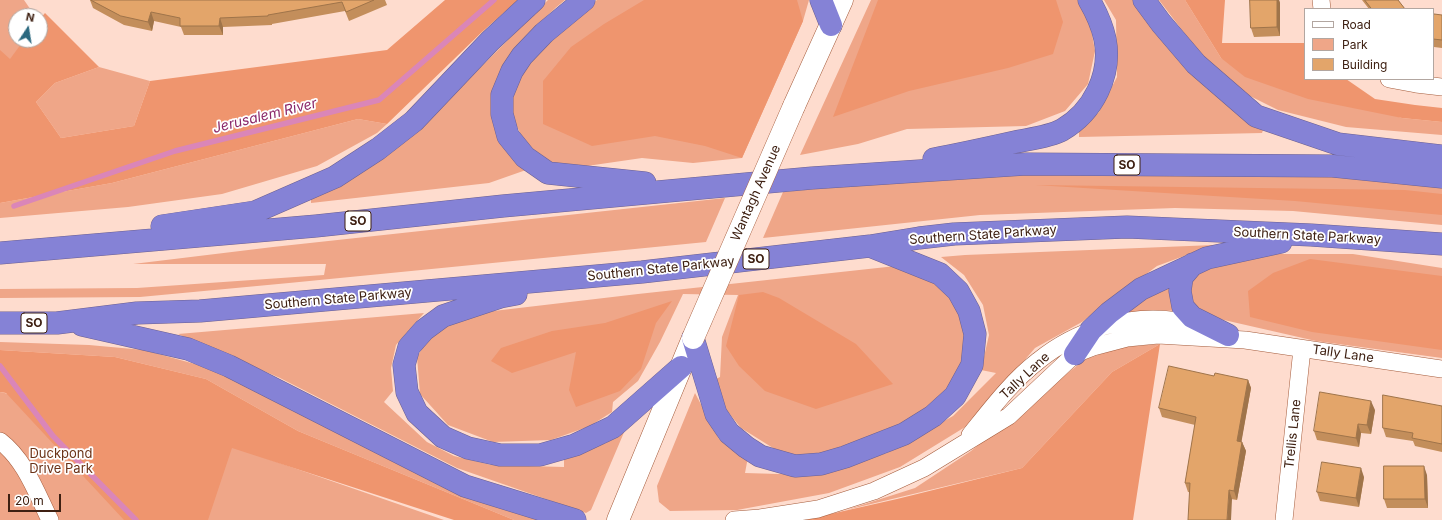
<!DOCTYPE html>
<style>
body{margin:0}
#map{position:relative;width:1442px;height:520px;overflow:hidden;background:#fedcce;font-family:Inter,sans-serif}
canvas{display:block}
.legend{position:absolute;left:1304px;top:8px;width:130px;height:72px;box-sizing:border-box;background:#fff;border:1px solid #b2a6a0;margin:0;padding:5px 7px;list-style:none;font-size:12px;color:#3e2012}
.legend li{display:flex;align-items:center;gap:8px;height:20px}
.legend b{width:20px;border:1px solid #b2a6a0}
.north{position:absolute;left:8px;top:8px;width:40px;height:40px;box-sizing:border-box;background:#fff;border:1px solid #b2a6a0;border-radius:50%;rotate:12deg;font-size:11px;font-weight:700;line-height:16px;text-align:center;color:#3e2012}
.north::after{content:'';display:block;margin:auto;width:14px;height:18px;background:#2a687e;clip-path:polygon(50% 0,100% 100%,50% 72%,0 100%)}
.scale{position:absolute;left:8px;top:494px;width:53px;height:18px;box-sizing:border-box;border:2px solid #3e2012;border-top:0;padding-left:5px;font-size:12px;line-height:14px;white-space:nowrap;color:#3e2012;-webkit-text-stroke:3px #fff;paint-order:stroke}
</style>
<div id="map">
<canvas width="1442" height="520"></canvas>
<ul class="legend">
<li><b style="height:5px;background:#fff"></b>Road</li>
<li><b style="height:11px;background:#efa688"></b>Park</li>
<li><b style="height:11px;background:#e3a56a"></b>Building</li>
</ul>
<div class="north">N</div>
<div class="scale">20 m</div>
</div>
<script>
const c = document.querySelector('canvas').getContext('2d');
c.lineJoin = 'round';
function fillPath(path, color) { c.fillStyle = color; c.fill(path, 'evenodd'); }
function trace(path, color, width, dash) { c.strokeStyle = color; c.lineWidth = width; c.lineCap = dash ? 'butt' : 'round'; c.setLineDash(dash || []); c.stroke(path); }
function write(font, color, halo, rows, align = 'center') {
  c.font = font + ' Inter,sans-serif'; c.lineWidth = 3.5; c.setLineDash([]); c.textBaseline = 'middle'; c.strokeStyle = halo; c.fillStyle = color; for (const [text, x, y, turn = 0] of rows) {
    c.save(); c.translate(x, y); c.rotate((+turn || 0) * Math.PI / 180); c.textAlign = isNaN(turn) ? turn : align; if (halo) c.strokeText(text, 0, 0); c.fillText(text, 0, 0); c.restore();
  }
}
fillPath(new Path2D(`
 M0,0H24L35,16H16V40H25L0,74Z
 M548,0H565C539,20 520,47 500,73L526,170L489,183L311,203V196L468,80Z
 M597,0H809L803,21L742,158L693,163L642,158L587,166L554,164L525,143L509,110L514,78L533,54Z
 M871,0H1078L1089,17L1095,51L1088,84L1065,111L1026,126L907,129L858,144L800,155Z
 M1104,0H1136L1264,127L1262,133L1079,137V132L1099,112L1117,77L1116,20Z
 M1159,0H1185L1221,58L1402,118L1442,122V135L1346,127L1278,110L1236,89L1208,64Z
 M99,67L150,81L134,126L61,138L36,102L55,83Z
 M358,119L387,124L377,133L317,166L222,194L128,207L0,218V203L112,183Z
 M1293,171L1442,184V225L1293,211L1175,208L980,215L763,238L783,192L970,174Z
 M725,198L706,242L289,283L140,297L0,298V289L137,288L324,275L326,264H133L273,247Z
 M1214,245L1157,266L1082,322L1035,348L970,424L900,467L829,493L737,510L670,511L659,502L657,486L695,393L719,439L748,457L745,473L812,475L887,453L953,416L996,373L981,370L989,335L983,305L964,275L941,257L965,255Z
 M1269,254H1353L1442,268V358L1316,341L1202,315L1189,303L1191,273L1219,264Z
 M896,266L949,290L966,330L960,372L942,400L889,430L812,457L781,453L741,428L724,407L714,380L720,377L722,337L738,295L683,294L660,342L638,381L613,402L612,412L590,426L551,440L493,442L448,425L420,394L417,357L434,329L468,314L638,294Z
 M1171,281L1176,311L1160,310L1127,313L1126,309Z
 M424,313L396,345L391,368L393,391L384,402L427,442L454,456L491,465L564,467V457L606,443L625,430L591,510L586,513L457,468L280,378L178,334Z
 M0,342L89,345L144,350L224,372L543,520H514L298,431L206,379L115,357L0,350Z
 M1160,344L1112,372L1022,468L846,510L915,488L971,451L1084,360L1121,347Z
 M0,392L222,443L444,520H0Z`), '#efa688');
fillPath(new Path2D(`
 M445,0H518L482,32L387,124L358,119L112,183L0,203V50L10,59L24,40H40V19L45,13L99,67L55,83L36,102L61,138L134,126L150,81L387,50Z
 M644,0H797L803,21L742,158L705,146L655,136L592,146L543,124V81L571,47L604,24Z
 M878,0H1056L1063,22L1053,54L1008,68L909,91L833,117Z
 M1185,0H1225L1222,43H1305V79H1346L1375,99L1415,105L1442,108V122L1402,118L1308,99L1245,77L1221,58Z
 M1035,185L1405,190L1442,194V215L1295,201Z
 M1310,259L1442,276V350L1312,332L1250,317L1248,291L1273,273Z
 M763,292L779,298L856,344L893,384L816,409L765,391L739,366L726,346L739,295Z
 M672,301L656,323L641,369L620,391L576,407L569,390L576,352L512,373L491,361L501,348L552,331L605,323Z
 M1160,344L1133,520H804L897,499L1022,468L1112,372Z
 M0,350L115,357L206,379L298,431L514,520H454L232,448L208,520H124L6,393L0,392Z`), '#ef956e');
trace(new Path2D(`
 M14,206L175,151L379,100L494,0
 M0,366L53,436L136,520`), '#da86b8', 5.5);
const street = new Path2D(`
 M1321,0L1322,9
 M1389,79L1416,84L1442,87
 M970,435C991,409 1012,381 1038,361C1076,330 1129,313 1178,321C1186,323 1195,326 1204,328
 M0,441C25,460 36,492 50,520
 M734,520L760,518L818,509L874,491L924,468L1009,416L1075,354L1093,347L1127,338L1158,335L1245,340L1442,369
 M1284,520L1302,349`);
const secondary = new Path2D(`
 M794,106L842,0
 M618,520L693,338`);
const highway = new Path2D(`
 M584,0L544,33L522,56L512,71L502,95V114L508,136L525,157L548,173L645,183
 M821,0L831,25
 M1144,0L1161,23L1196,64L1256,116L1338,144L1442,156
 M934,159C961,154 988,148 1015,142C1029,139 1049,137 1062,130C1093,112 1112,75 1105,39C1102,25 1096,12 1089,0
 M162,226L255,212L335,177L378,149L414,121L490,41L534,0
 M0,253L316,226L503,206L812,178L1026,164L1333,166L1442,177
 M1193,264L1182,277L1180,291L1183,307L1192,317L1228,335
 M516,294L500,297L443,316L424,330L409,347L404,365L407,392L417,413L443,437L468,448L500,455H540L575,445L613,427L681,367
 M0,323H57L137,313L200,311L642,272L870,246L919,238L954,234L1127,227L1311,235L1442,244
 M82,325L188,349L229,366L465,486L575,520
 M693,338L716,414L729,433L746,447L760,456L795,466L821,464L845,457L904,434L933,416L955,396L972,365L975,334L969,311L958,291L940,274L870,246
 M1075,354L1091,330L1109,313L1141,289L1207,258L1281,242`);
trace(street, '#a55c3c', 18);
trace(secondary, '#a55c3c', 23);
trace(highway, '#6c6091', 23);
trace(street, '#fff', 17);
trace(secondary, '#fff', 22);
trace(highway, '#8582d6', 22);
const secondaryBridge = new Path2D(`
 M693,338L794,106`);
trace(secondaryBridge, '#a55c3c', 23, []);
trace(secondaryBridge, '#fff', 22);
fillPath(new Path2D(`
 M90,0H385L387,5L349,21L345,11L272,24V25L223,27V35H184L181,27L154,21L152,31L124,25L93,8Z
 M1250,0H1279L1280,3V36L1254,37L1251,28Z
 M1362,0H1398L1405,9H1369Z
 M1442,15V48L1434,47L1433,44V23Z
 M1214,376L1248,380L1251,388L1241,442H1242L1246,451L1237,500L1188,492L1185,483L1195,425L1162,417L1159,408Z
 M1442,406V452L1415,446L1413,441L1386,437L1383,428Z
 M1375,410L1371,434L1361,433L1359,447L1317,440L1314,431Z
 M1427,475L1428,508H1387L1384,499Z
 M1364,477L1359,507L1320,501L1317,492Z`), '#c38e5b');
fillPath(new Path2D(`
 M1277,0H1279L1280,3V36L1277,27Z
 M151,12L154,21L152,31L148,22Z
 M220,18L223,27V35L219,26Z
 M1248,380L1251,388L1240,450L1237,441Z
 M1371,401L1375,410L1371,434L1367,425Z
 M1358,424L1361,433L1359,447L1356,438Z
 M1242,442L1246,451L1237,500L1234,491Z
 M1424,466L1427,475L1428,508L1425,499Z
 M1361,468L1364,477L1359,507L1356,498Z
 M1229,490L1232,499L1231,520H1227Z`), '#9f744a');
const building = new Path2D(`
 M91,0H374L346,12L342,2L268,15V16L220,18L219,26H180V18L151,12L148,22L121,16Z
 M1250,0H1277V27L1251,28Z
 M1365,0H1398L1405,9H1372Z
 M1434,14L1442,15V40L1433,39V23Z
 M1169,366L1214,376L1215,373L1248,380L1237,441L1242,442L1234,491L1229,490L1227,520H1188L1190,483H1185L1196,417L1159,408Z
 M1320,392L1371,401L1367,425L1358,424L1356,438L1314,431Z
 M1383,395L1442,406V444L1412,438L1413,433L1383,428Z
 M1322,462L1361,468L1356,498L1317,492Z
 M1384,466H1424L1425,499H1384Z`);
fillPath(building, '#e3a56a');
trace(building, '#9f744a', 1);
for (const [x, y, w] of [
 [1127,165,26],
 [358,221,26],
 [756,259,26],
 [34,323,26]
]) { const box = new Path2D(); box.roundRect(x - w / 2, y - 10, w, 20, 3); c.fillStyle = '#fff'; c.fill(box); trace(box, '#3e2012', 1); }
write('bold 12px', '#3e2012', null, [
 ["SO",1127,165],
 ["SO",358,221],
 ["SO",756,259],
 ["SO",34,323]
]);
write('13px', '#3e2012', '#fff', [
 ["Wantagh Avenue",756,193,-66],
 ["Southern State Parkway",983,235,-4],
 ["Southern State Parkway",1307,236,3],
 ["Southern State Parkway",661,269,-6],
 ["Southern State Parkway",338,299,-5],
 ["Tally Lane",1343,354,8],
 ["Tally Lane",1025,376,-43],
 ["Trellis Lane",1293,434,-84]
]);
write('13px', '#6b3217', '#fff', [
 ["Duckpond",61,454],
 ["Drive Park",61,469]
]);
write('italic 14px', '#8a2769', '#fff', [
 ["Jerusalem River",265,116,-14]
]);
</script>
